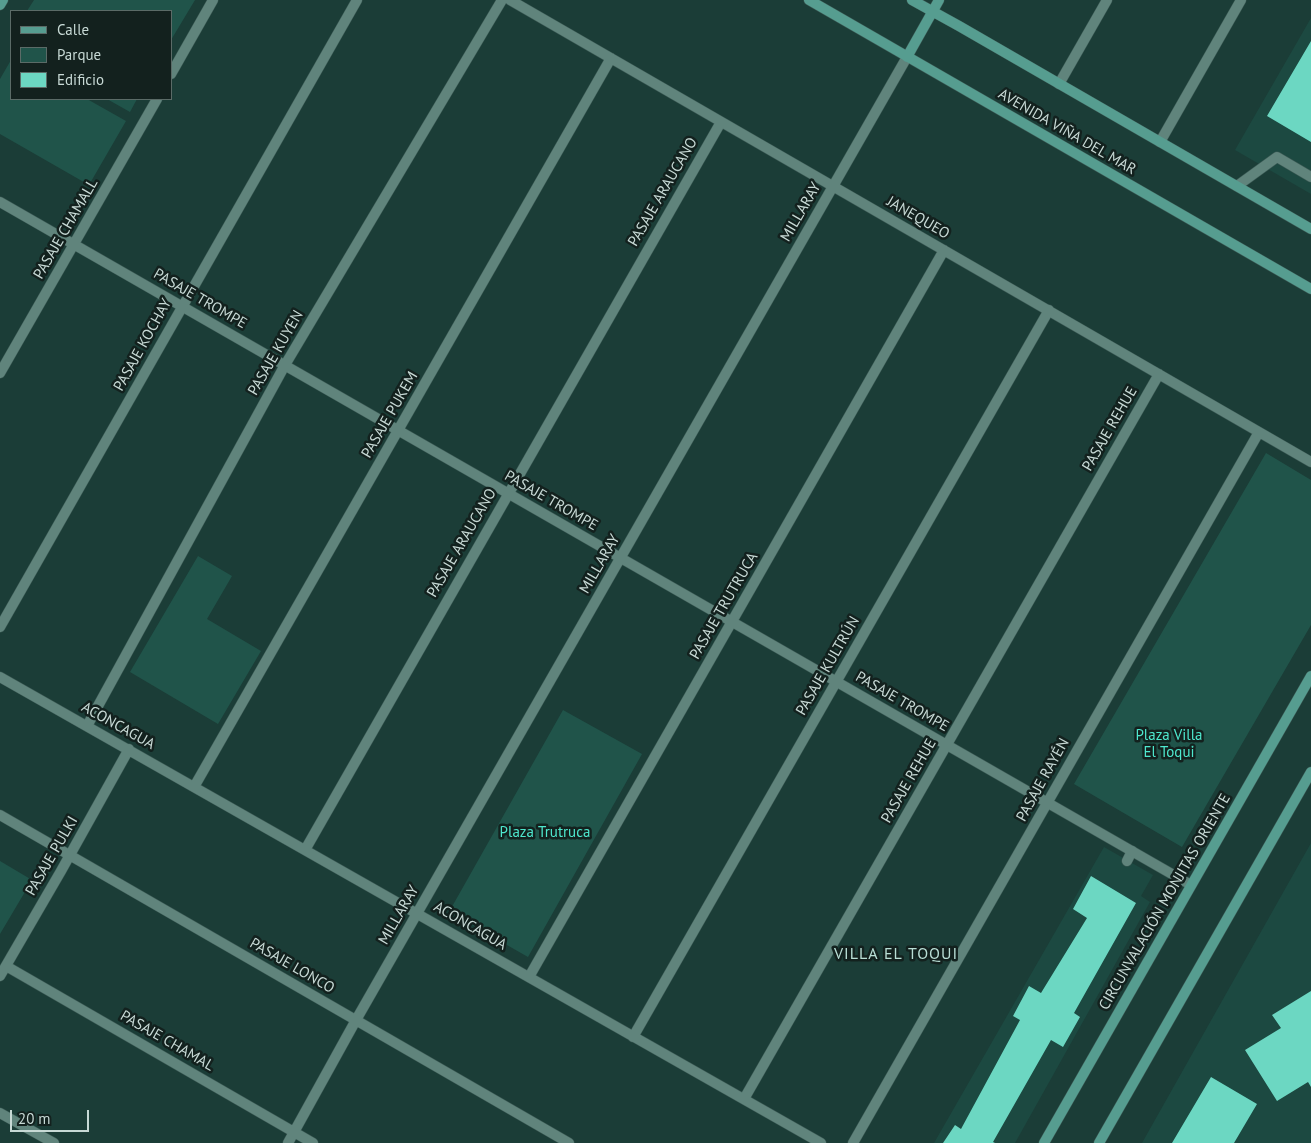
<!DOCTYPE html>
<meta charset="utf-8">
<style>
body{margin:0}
#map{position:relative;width:1311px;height:1143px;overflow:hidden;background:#1b3d37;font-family:"PT Sans",sans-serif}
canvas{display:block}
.legend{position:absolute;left:10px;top:10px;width:162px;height:90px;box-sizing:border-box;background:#13211e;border:1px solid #5b6b67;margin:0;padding:6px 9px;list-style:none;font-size:15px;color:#c7d9d5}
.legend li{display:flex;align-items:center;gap:10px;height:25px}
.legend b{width:25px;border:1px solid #5b6b67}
.scale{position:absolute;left:10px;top:1110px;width:79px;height:22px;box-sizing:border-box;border:2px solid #c7d9d5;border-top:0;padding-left:6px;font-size:15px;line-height:18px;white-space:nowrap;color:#c7d9d5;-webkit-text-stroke:4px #13211e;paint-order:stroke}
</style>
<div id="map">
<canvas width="1311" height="1143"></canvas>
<ul class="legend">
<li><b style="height:6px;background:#569d90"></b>Calle</li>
<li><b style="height:14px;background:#20544a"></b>Parque</li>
<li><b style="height:14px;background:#6cd7c2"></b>Edificio</li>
</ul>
<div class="scale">20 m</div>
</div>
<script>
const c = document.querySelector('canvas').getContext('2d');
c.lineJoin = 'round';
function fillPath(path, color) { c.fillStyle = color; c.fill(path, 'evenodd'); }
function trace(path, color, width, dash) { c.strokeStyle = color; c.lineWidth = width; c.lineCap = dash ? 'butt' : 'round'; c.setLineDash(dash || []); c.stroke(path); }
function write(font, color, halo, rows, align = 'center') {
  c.font = font + ' "PT Sans",sans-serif'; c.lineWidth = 5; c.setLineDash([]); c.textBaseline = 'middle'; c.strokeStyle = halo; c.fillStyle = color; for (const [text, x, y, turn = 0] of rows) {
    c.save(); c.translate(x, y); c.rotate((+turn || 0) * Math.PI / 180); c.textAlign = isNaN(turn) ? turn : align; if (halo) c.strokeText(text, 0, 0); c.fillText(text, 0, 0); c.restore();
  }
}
fillPath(new Path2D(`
 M1311,18V194L1235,150Z
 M1311,843V1143H1142Z
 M1104,847L1153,875L1141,896L1150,902L1015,1143H934Z`), '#1c4941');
fillPath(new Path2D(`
 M34,0H195L171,40V11H27Z
 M11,60V99H87L126,121L89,185L0,134V79Z
 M107,99H137L130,112Z
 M1266,453L1311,480V625L1182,847L1074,784Z
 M198,556L232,576L207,619L261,651L218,724L130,672Z
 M563,710L642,754L528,957L449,912Z
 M0,861L32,880L0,934Z`), '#20544a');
fillPath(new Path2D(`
 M1311,41V142L1267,116Z
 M1091,876L1136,903L1074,1013L1080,1017L1063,1047L1051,1040L993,1142L995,1143H943L955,1125L961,1129L1020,1020L1013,1016L1029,986L1041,993L1087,918L1073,909Z
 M1311,991V1087L1308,1082L1277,1101L1245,1050L1281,1028L1272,1015Z
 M1211,1077L1257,1104L1234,1143H1172Z`), '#6cd7c2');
const lane = new Path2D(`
 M1237,186L1277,157L1311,177
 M1127,861L1132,851`);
const street = new Path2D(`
 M510,0L1311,462
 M171,74L213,0
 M1059,84L1107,0
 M1160,142L1241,0
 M0,202L1191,885
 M0,373L157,99
 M0,627L357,0
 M0,677L821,1143
 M87,726L285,365L502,0
 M194,787L611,58
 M0,815L569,1143
 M305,850L721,122
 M6,966L313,1143
 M0,976L61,871L129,749
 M529,977L944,250
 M633,1037L1049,310
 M744,1099L1159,374
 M0,1113L54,1143
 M288,1143L356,1020L907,57
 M853,1143L1259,432`);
const secondary = new Path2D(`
 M809,0L1311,289
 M912,0L959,26L1311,229
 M0,5L3,0
 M907,57L939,0
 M1044,1143L1311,676
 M1099,1143L1311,772`);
trace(lane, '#3c5a55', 11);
trace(street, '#3c5a55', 11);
trace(secondary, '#3c5a55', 11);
trace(lane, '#60847c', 10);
trace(street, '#60847c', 10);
trace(secondary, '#569d90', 10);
write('15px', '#c7d9d5', '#13211e', [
 ["AVENIDA VIÑA DEL MAR",1067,132,30],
 ["PASAJE ARAUCANO",663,192,-60],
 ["MILLARAY",801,212,-60],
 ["JANEQUEO",918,218,30],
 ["PASAJE CHAMALL",66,229,-60],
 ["PASAJE TROMPE",200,299,30],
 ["PASAJE KOCHAY",143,345,-61],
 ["PASAJE KUYEN",276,353,-60],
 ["PASAJE PUKEM",390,415,-60],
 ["PASAJE REHUE",1110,429,-60],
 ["PASAJE TROMPE",551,501,30],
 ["PASAJE ARAUCANO",462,543,-60],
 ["MILLARAY",600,564,-60],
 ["PASAJE TRUTRUCA",724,606,-60],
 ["PASAJE KULTRÚN",828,666,-60],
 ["PASAJE TROMPE",902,702,30],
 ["ACONCAGUA",118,726,29],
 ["PASAJE RAYÉN",1043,780,-61],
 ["PASAJE REHUE",909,781,-60],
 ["PASAJE PULKI",52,856,-60],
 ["CIRCUNVALACIÓN MONJITAS ORIENTE",1165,902,-60],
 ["MILLARAY",399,915,-60],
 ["ACONCAGUA",470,926,30],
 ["PASAJE LONCO",292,966,30],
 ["PASAJE CHAMAL",167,1041,30]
]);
write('15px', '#4ee8ce', '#13211e', [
 ["Plaza Villa",1169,736],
 ["El Toqui",1169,753],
 ["Plaza Trutruca",545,833]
]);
c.letterSpacing = '1px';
write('16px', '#b8ded5', '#13211e', [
 ["VILLA EL TOQUI",896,954]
]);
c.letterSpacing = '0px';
</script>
